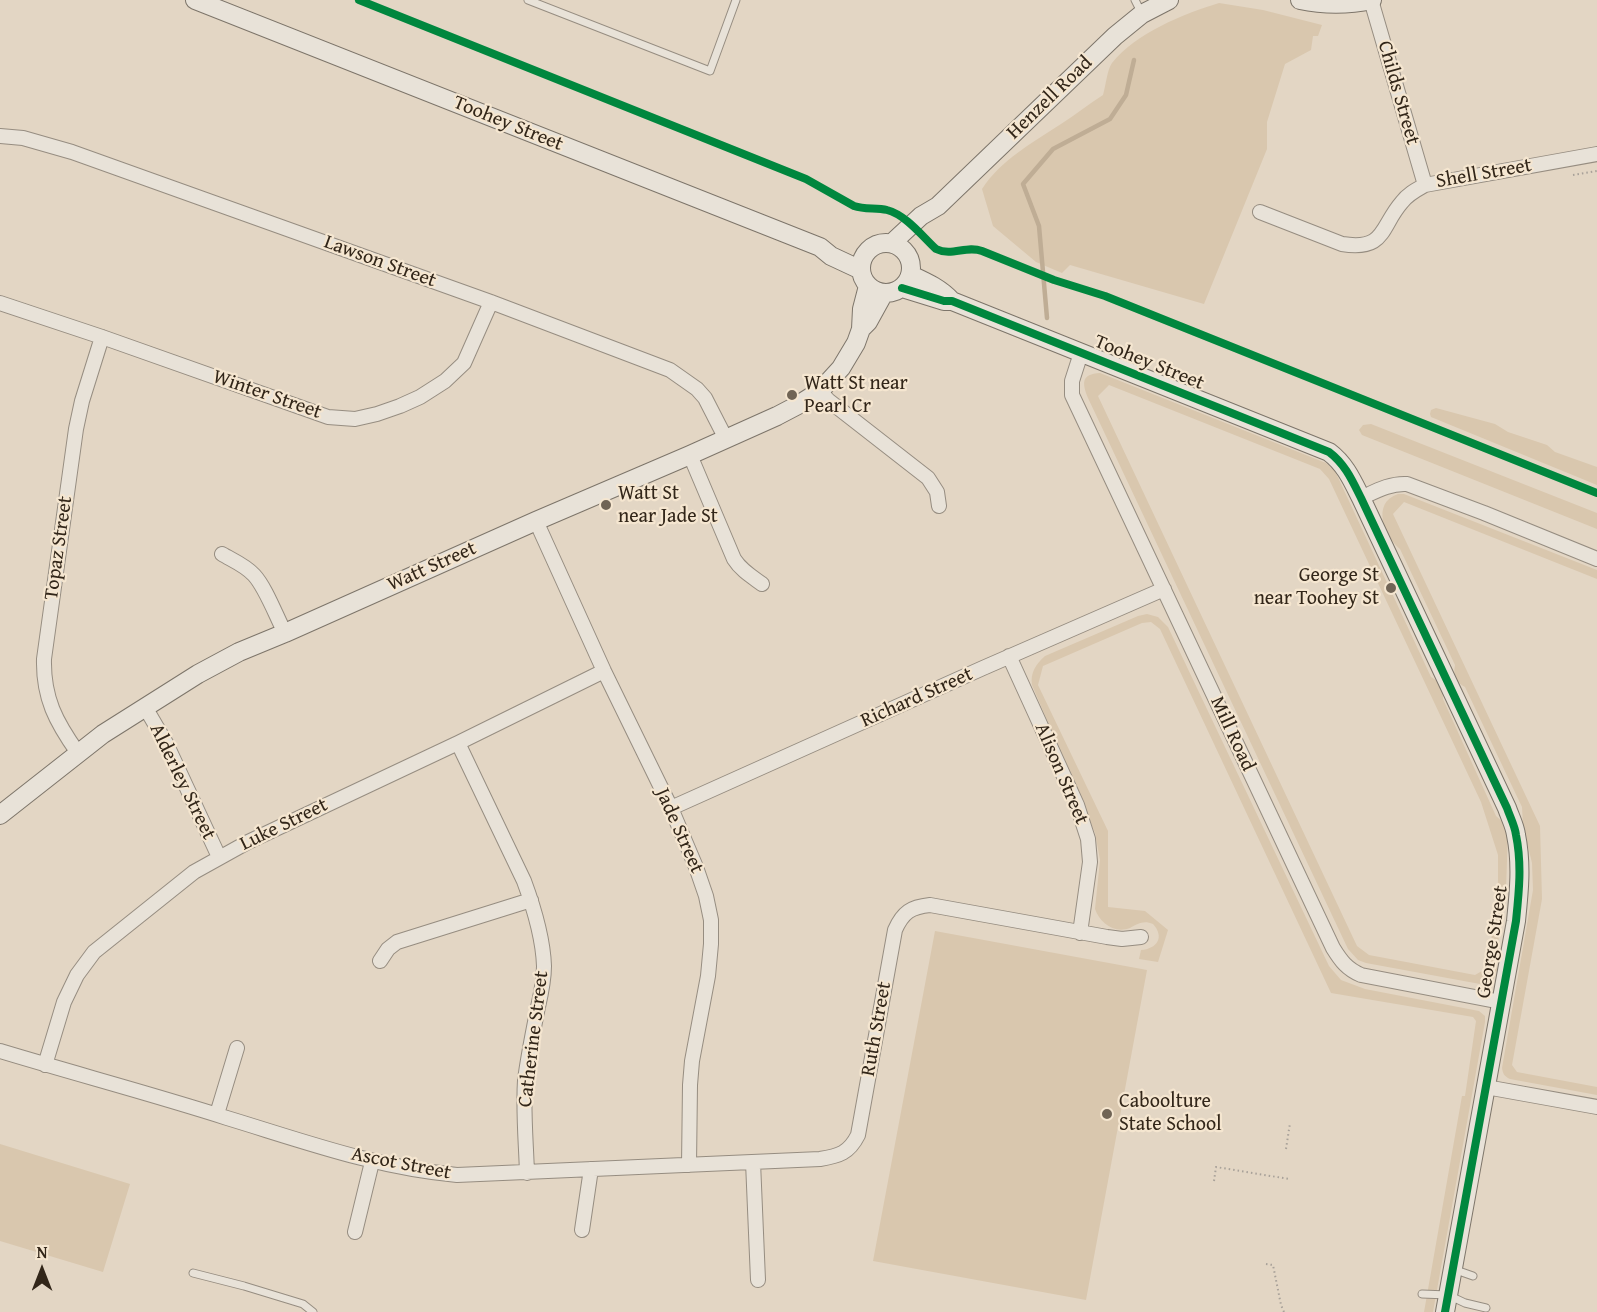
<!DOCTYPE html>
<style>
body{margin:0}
#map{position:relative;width:1597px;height:1312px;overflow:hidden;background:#e3d6c4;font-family:"Gentium Book Plus",serif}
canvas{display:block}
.north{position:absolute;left:12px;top:1240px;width:60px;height:60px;-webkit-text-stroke:4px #f5e6d0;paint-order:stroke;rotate:0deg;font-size:16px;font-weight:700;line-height:24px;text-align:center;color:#322619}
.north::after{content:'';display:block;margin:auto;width:21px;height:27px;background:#322619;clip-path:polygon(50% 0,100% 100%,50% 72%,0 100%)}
</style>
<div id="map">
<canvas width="1597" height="1312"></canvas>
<div class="north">N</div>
</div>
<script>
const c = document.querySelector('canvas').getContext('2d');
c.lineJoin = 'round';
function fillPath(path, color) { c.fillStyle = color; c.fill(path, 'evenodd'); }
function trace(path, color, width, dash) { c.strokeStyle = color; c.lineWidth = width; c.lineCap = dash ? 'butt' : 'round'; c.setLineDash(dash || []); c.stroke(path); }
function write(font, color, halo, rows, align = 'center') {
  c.font = font + ' "Gentium Book Plus",serif'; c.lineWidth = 4.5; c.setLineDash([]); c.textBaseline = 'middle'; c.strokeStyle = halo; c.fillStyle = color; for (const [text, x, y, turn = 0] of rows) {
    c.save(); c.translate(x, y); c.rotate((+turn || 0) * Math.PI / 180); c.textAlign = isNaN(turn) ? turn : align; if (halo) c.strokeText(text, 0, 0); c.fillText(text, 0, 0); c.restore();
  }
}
fillPath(new Path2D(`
 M1219,3L1263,10L1322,25L1318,36H1313L1311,50L1285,64L1267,122V149L1204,304L1070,265L1062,273L1036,262L993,226L982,189C1002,159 1032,143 1061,124C1075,115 1089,104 1103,95C1106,85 1107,70 1112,63C1136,33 1183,14 1219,3Z
 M1100,373L1326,463L1335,471L1431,677C1443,684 1443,685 1443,699L1496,816L1504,823L1508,829L1506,891L1496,955L1497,970L1495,976L1492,981L1487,984H1480L1366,963L1358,960L1348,949L1088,398C1082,383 1081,374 1100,373ZM1109,385L1320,469L1329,479L1481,802L1498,855V901L1487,964L1482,971L1475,975L1369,955L1357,946L1098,396Z
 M1436,408L1495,424L1508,432L1547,445L1555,452L1597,467V485L1431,417L1430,414L1431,410Z
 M1371,424L1597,513V529L1362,435L1359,430L1363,425Z
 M1398,494H1404L1597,570V579L1404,502L1393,514L1540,826L1542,899L1512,1065L1517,1072L1597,1087V1095L1510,1079C1504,1076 1503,1074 1502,1068L1533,890L1532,863L1523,826L1522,807L1465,687C1455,682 1453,676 1455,665L1400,549C1384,536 1371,503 1398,494Z
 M1147,614L1158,617L1168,627L1329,966L1341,980L1365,989L1479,1011L1485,1016V1022L1433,1312H1424L1462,1096H1465L1476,1021L1473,1017L1331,993L1160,629L1151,622L1142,623L1043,666L1038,685L1108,831V907L1145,911L1168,930L1158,962L1139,959L1141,950C1157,949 1165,937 1153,924C1143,920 1138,924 1130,928C1114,934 1100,923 1095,909L1100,860L1095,833L1032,685C1030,673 1036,664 1045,656L1138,616Z
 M935,931L1147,970L1086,1300L873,1261Z
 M0,1144L130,1184L103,1272L0,1241Z`), '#d9c7ae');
trace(new Path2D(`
 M1047,318L1039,226L1023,184L1053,149L1110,119L1126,95L1134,60`), '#bfad95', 4.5);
const lane = new Path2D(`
 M528,0L710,71L736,0
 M1135,0L1142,14
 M1453,1269L1473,1276
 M193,1273L244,1286L303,1304L313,1312
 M1422,1294L1448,1295L1465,1303L1486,1308`);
const street = new Path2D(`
 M1371,0L1425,185
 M0,136L23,138L72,152L491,302L670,370L697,389L705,398L726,439
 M1260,212L1342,244C1386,251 1380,227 1402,202C1408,194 1416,190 1425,185L1597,154
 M0,303L102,337L328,417L355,419L377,414L400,406L420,397L445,381L464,363L491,302
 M1081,353L1072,381V395L1333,948C1341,961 1347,969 1361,975L1501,1002
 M820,391L828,400L928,478L937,492L939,506
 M690,455L734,559C741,570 751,576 762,584
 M1361,498C1376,491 1390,483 1407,484L1484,513L1597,559
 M536,521L604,671L671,808L696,867L706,896L711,920V944L708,976L692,1061L690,1085L689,1165
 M222,554C232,560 245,565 254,575C266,588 276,616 285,633
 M1009,656L1077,805L1088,839L1090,862L1080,933
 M145,707L166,743L219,857
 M458,743L524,881C534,908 543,937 544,966C544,980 541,994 538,1007C533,1032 528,1056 525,1080C523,1111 526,1142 527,1173
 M78,753C56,722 43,698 44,659L76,429L82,401L102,337
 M671,808L983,668L1164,589
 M380,961L388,949L397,942L531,900
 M0,1051C76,1074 152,1094 227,1118C303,1141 377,1168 457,1175L820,1159C839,1156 849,1153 858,1135L895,930C903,912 911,907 930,905L1107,937L1122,939L1141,937
 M45,1065L64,1002L77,975L94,952L194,872L248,842L458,743L604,671
 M1486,1087L1597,1107
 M217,1114L237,1048
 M753,1162L758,1280
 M582,1230L591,1169
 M355,1232L372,1162`);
const secondary = new Path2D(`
 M195,0L820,247L831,256L861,270
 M1300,0C1324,5 1348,5 1372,0
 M861 268a25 25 0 1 1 50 0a25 25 0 1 1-50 0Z
 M892,243L921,216L938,206L1115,36L1142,14L1169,0
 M911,275C926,282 940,288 952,301
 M902,288L944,301H952L1329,452C1345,464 1352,480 1361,498L1507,808C1510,817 1515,826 1516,835C1522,864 1519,892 1516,921L1445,1312
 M861,329L862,309L868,286
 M0,815L103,734L198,674L239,652L285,633L536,521L690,455L777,416L798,405L820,391L841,368L856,343L861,329L868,322L884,293`);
trace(lane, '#968d81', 9);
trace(street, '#968d81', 16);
trace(secondary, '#7d756a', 20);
trace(new Path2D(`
 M1573,175L1597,171
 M1286,1149L1290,1123
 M1214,1181L1216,1167L1289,1179
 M1266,1264L1273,1265L1281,1305L1284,1312`), '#a8a199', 2, [1.5, 3]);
trace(lane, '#e8e2d8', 7);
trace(street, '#e8e2d8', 14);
trace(secondary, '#e8e2d8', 18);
trace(new Path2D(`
 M359,0L806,179L854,206C865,210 877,207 887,210C906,215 922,236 936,249C952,257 966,245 982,251L1054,280L1105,296L1597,493
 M902,288L944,301H952L1329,452C1345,464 1352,480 1361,498L1507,808C1510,817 1515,826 1516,835C1522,864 1519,892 1516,921L1445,1312`), '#00873e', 8);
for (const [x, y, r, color] of [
 [792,395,6,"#706455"],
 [606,505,6,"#706455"],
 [1391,588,6,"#706455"],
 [1107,1114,6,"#706455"]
]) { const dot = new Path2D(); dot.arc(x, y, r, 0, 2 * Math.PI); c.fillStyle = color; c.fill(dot); trace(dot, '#f5e6d0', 2); }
write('20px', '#322619', '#f5e6d0', [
 ["Childs Street",1398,93,74],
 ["Henzell Road",1050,98,-44],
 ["Toohey Street",508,124,22],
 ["Shell Street",1484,174,-10],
 ["Lawson Street",380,262,20],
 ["Toohey Street",1149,363,22],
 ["Winter Street",267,395,19],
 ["Topaz Street",59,548,-82],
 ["Watt Street",432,567,-24],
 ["Richard Street",917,698,-24],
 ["Mill Road",1232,734,65],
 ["Alison Street",1061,774,67],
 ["Alderley Street",182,782,64],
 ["Luke Street",284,825,-26],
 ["Jade Street",679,831,66],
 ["George Street",1493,942,-81],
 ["Ruth Street",877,1029,-80],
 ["Catherine Street",534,1039,-83],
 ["Ascot Street",401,1164,11]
]);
write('20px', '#322619', '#f5e6d0', [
 ["Watt St near",804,384],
 ["Pearl Cr",804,407],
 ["Watt St",618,494],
 ["near Jade St",618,517],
 ["George St",1379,576,"right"],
 ["near Toohey St",1379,599,"right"],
 ["Caboolture",1119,1102],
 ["State School",1119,1125]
], 'left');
</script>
